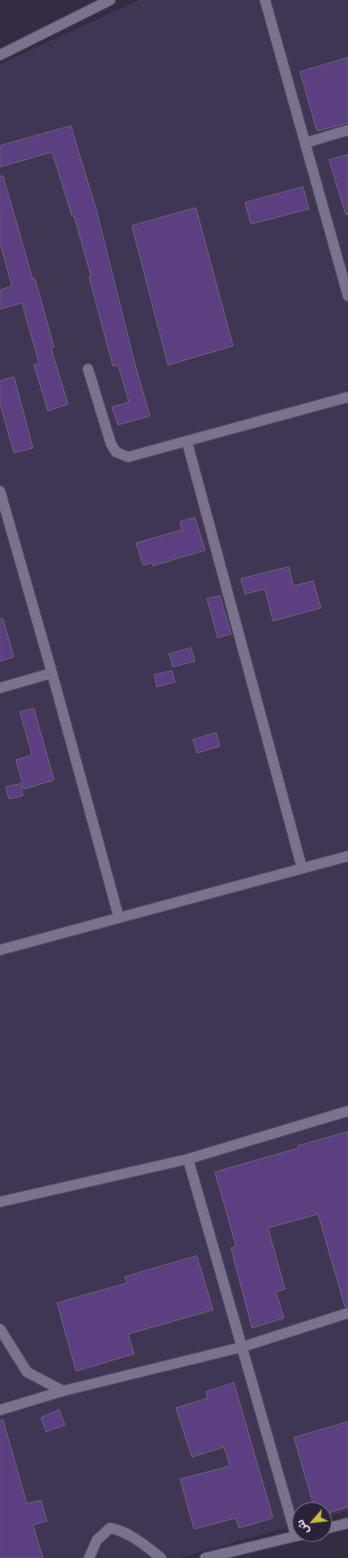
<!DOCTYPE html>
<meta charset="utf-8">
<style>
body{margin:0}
#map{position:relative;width:348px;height:1558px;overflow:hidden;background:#332c43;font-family:Lato,"Noto Sans Arabic",sans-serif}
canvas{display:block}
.north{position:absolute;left:292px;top:1502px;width:40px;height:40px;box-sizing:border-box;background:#292238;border:1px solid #767084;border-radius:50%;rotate:242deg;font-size:11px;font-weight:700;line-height:16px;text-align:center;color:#eae6f5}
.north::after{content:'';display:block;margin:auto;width:14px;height:18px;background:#c4bc3e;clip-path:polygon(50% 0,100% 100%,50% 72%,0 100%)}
</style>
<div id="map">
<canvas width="348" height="1558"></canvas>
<div class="north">ش</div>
</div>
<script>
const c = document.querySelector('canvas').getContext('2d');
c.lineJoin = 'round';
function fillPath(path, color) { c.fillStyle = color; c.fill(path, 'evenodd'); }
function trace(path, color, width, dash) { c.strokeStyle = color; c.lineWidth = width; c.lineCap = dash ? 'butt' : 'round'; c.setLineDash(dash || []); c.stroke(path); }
fillPath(new Path2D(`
 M139,0H348V1511L324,1517V1510H300V1524L179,1558H0V64Z`), '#3e3652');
const building = new Path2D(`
 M348,58V123L317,131L300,72Z
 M71,126L96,209L134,361L150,416L118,425L112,407L129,402L118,365L113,366L89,277L91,276L74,216H72L52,152L0,167V146Z
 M348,155V214L346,215L329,160Z
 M0,176H3L33,280L35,279L54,347L51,348L68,404L48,411L34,365L39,363L22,303L0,309V290L12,286L0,243Z
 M303,187L309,209L251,224L245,203Z
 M196,208L233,346L168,365L132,226Z
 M14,377L33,448L14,453L0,404V381Z
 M195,518L205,550L153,566L152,563L143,565L136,543L182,530L180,522Z
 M289,567L293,586L313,581L321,608L273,621L265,589L245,594L241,579Z
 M220,596L231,634L218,638L207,599Z
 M0,619H3L14,657L0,661Z
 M191,648L195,661L173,667L169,654Z
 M172,671L175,682L157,687L154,675Z
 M34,709L54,780L24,789L16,760L32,755L20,712Z
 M216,733L220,746L197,753L193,740Z
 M21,784L23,796L9,799L6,787Z
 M348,1132V1307H345L318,1214L268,1228L285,1289L276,1292L284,1318L252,1328L231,1248L236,1246L215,1172L299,1148L298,1146Z
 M197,1256L213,1310L128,1334L134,1354L76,1371L57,1303L127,1283L125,1277Z
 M234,1383L273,1518L239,1528L236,1518L194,1529L180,1479L230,1466L224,1447L192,1457L176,1408L208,1398L206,1392Z
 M59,1410L65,1425L46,1432L41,1418Z
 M0,1420H3L27,1504L41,1500L47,1521L33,1525L43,1558H0Z
 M348,1422V1507L324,1514V1510H315L294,1438Z`);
fillPath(building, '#5c3f81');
trace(building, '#695f79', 1);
const minor = new Path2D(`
 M265,0L348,296
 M0,55L110,0
 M305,143L348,130
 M88,369L111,444L116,452L128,457L348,397
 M187,442L302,868
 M0,491L52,673L119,918
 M0,688L52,673
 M0,950L348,856
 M188,1159L296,1536L305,1534
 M0,1202L188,1159L348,1111
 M0,1329L27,1372L63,1391L242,1347L348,1313
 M0,1410L63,1391
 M324,1529L348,1523
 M89,1558L97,1540L110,1528C128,1531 146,1546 161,1558
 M205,1558L296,1536`);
trace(minor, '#514b5e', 12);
trace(minor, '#7b738e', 10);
</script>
